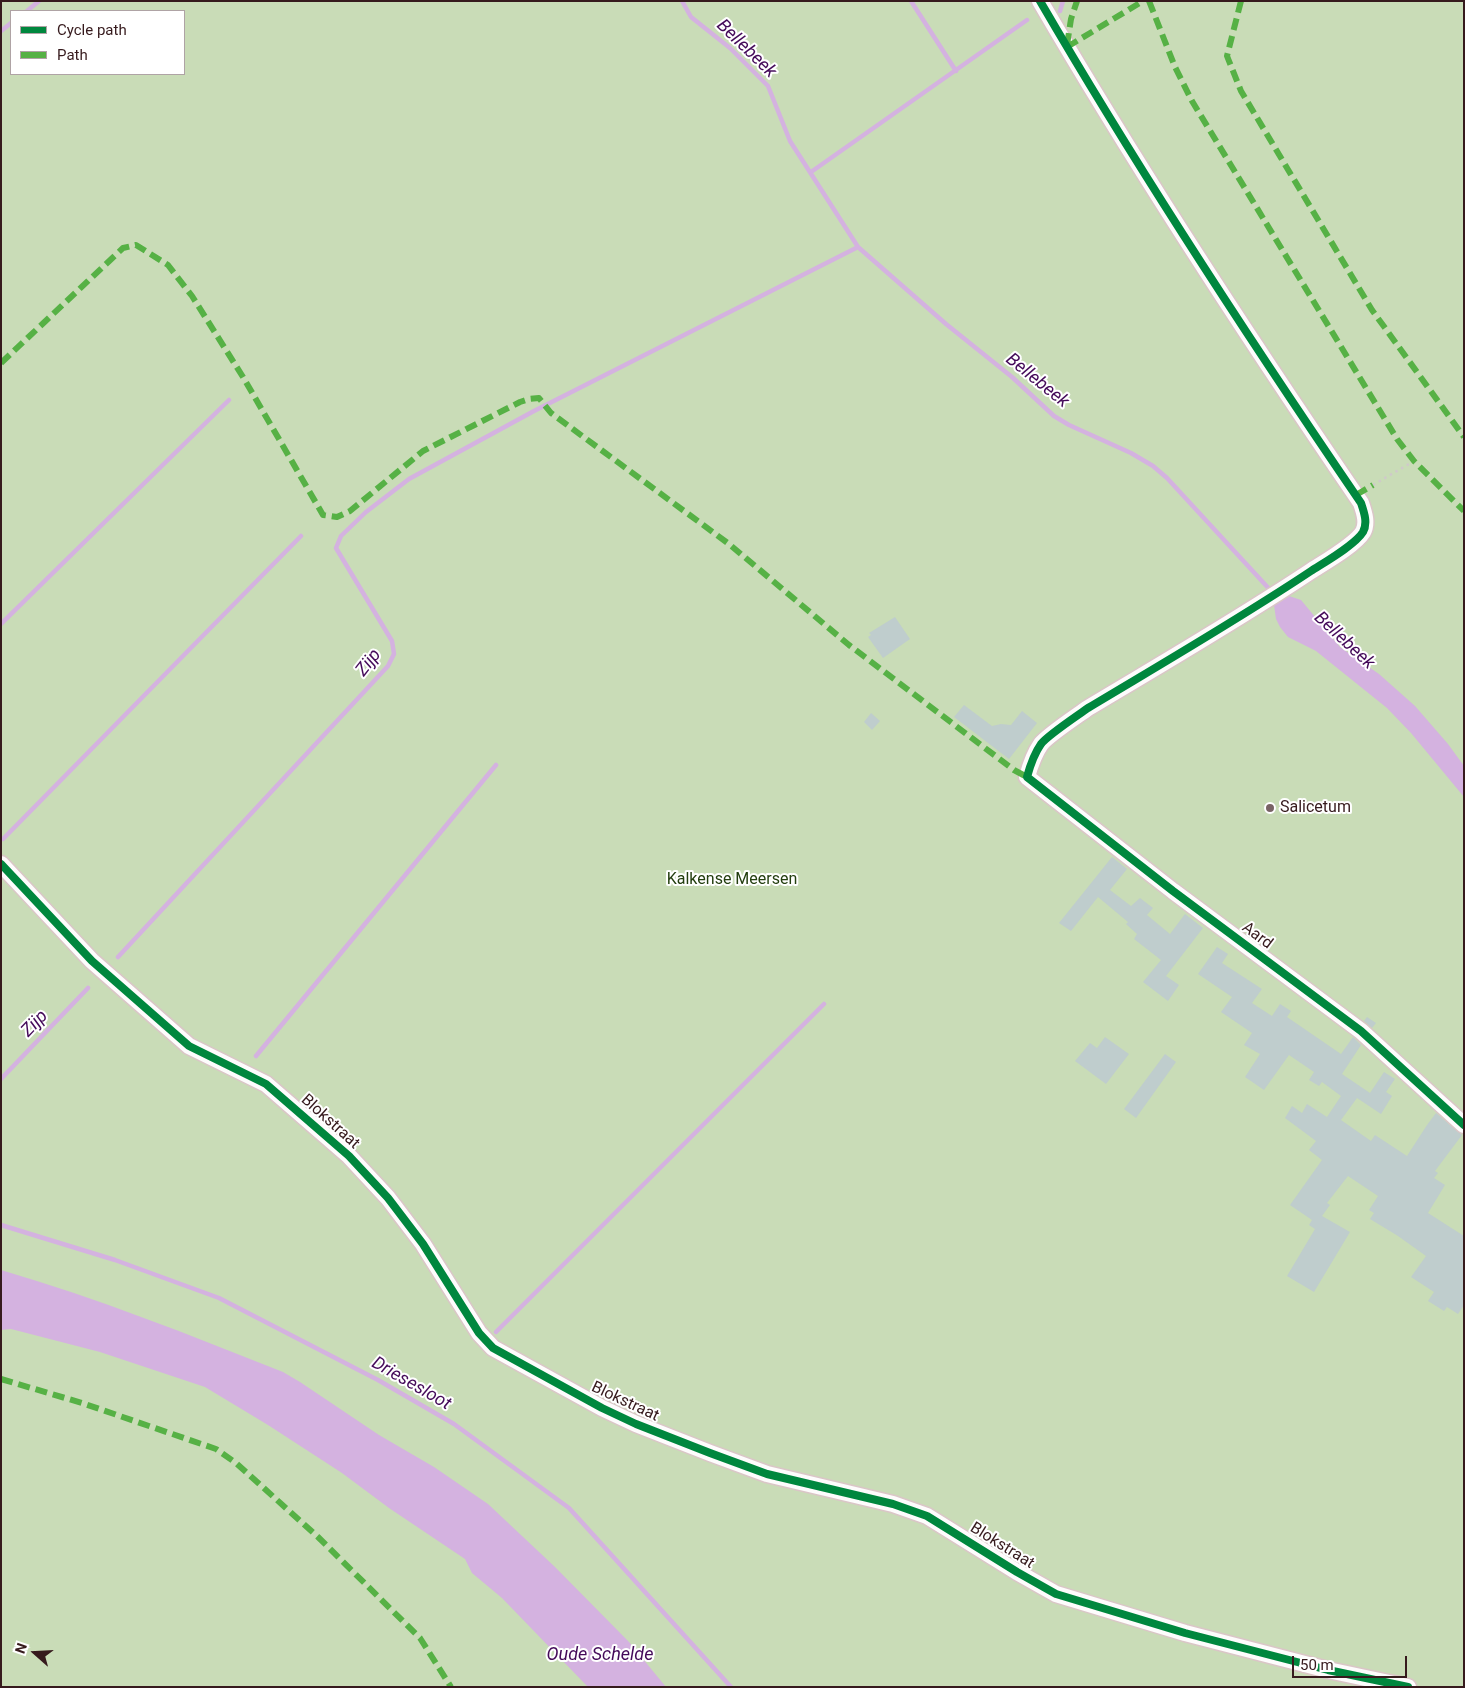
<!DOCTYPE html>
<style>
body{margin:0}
#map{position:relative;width:1465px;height:1688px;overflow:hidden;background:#f3eaea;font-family:Roboto,sans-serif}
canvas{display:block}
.frame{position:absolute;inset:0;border:2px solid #361a1d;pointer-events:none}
.legend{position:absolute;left:10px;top:10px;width:175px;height:65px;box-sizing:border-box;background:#fff;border:1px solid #afa3a5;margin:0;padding:6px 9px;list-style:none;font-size:15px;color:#361a1d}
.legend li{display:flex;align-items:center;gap:10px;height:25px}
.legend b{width:25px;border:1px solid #afa3a5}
.north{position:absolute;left:10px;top:1628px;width:50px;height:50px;-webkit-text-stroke:4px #fff;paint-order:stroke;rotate:289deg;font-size:14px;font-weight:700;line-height:20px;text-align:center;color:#361a1d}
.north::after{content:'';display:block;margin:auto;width:18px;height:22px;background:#361a1d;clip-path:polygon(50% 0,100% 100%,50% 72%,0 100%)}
.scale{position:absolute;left:1292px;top:1656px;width:115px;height:22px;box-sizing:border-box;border:2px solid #361a1d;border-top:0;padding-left:6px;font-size:15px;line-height:18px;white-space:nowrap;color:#361a1d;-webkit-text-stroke:4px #fff;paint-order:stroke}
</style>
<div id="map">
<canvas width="1465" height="1688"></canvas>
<div class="frame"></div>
<ul class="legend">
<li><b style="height:6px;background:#00873e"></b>Cycle path</li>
<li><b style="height:6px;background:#56b145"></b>Path</li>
</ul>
<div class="north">N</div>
<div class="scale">50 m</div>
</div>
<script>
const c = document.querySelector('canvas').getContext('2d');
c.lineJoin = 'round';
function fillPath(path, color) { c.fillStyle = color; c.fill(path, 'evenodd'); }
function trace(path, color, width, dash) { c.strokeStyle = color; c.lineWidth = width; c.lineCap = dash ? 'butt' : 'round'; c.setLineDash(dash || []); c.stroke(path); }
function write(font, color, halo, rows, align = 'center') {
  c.font = font + ' Roboto,sans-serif'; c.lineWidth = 4; c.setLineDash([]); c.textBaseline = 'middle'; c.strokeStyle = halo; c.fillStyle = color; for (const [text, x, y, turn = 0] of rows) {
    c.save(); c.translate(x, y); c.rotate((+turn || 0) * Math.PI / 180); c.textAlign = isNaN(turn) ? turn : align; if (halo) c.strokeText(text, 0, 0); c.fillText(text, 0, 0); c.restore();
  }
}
fillPath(new Path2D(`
 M1,1H1464V1687H1ZM11,11H184V74H11Z`), '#c9dcb7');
fillPath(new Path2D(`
 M1286,595L1301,600L1340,647L1379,674L1415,706L1448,744L1464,766V797L1411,733L1387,708L1316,651L1288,637L1280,627L1276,619L1274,605Z
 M1,1270C97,1298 190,1335 283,1372L300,1382L379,1435L434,1467L488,1504L555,1567L629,1642L666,1687H588L502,1598L472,1573L465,1559L389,1508L342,1473L268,1425L205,1387L100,1352L11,1329L1,1330Z`), '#d4b2e0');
trace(new Path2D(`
 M682,1L691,17L730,48L768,86L790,141L858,247L946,324L1012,377L1054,416L1069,425L1131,453L1153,466L1167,478L1272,592
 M911,1L956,71
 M27,11L39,1
 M1060,11L1063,1
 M1,31L11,23
 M811,172L1027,20
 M1,624L229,400
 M3,839L301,536
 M118,957L388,666L394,654L392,641L336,548L341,536L366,512L409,479L534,411L858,247
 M256,1056L496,765
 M1,1079L88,988
 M1,1225L115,1260L219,1298L378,1380L454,1424L569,1508L731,1687
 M496,1332L824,1004`), '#d4b2e0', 4.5);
fillPath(new Path2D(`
 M895,617L910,639L883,658L868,637L871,635L869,633Z
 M964,705L992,726L1001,724L1011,725L1022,711L1037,723L1009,759L954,717Z
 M871,713L880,721L872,730L864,722Z
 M1112,857L1127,869L1110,890L1131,906L1140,898L1153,908L1147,915L1170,934L1185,914L1203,928L1166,976L1179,985L1168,1001L1143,982L1161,960L1134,939L1137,934L1126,924L1128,922L1098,897L1071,931L1059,923Z
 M1217,947L1228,954L1222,963L1262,989L1252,1003L1272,1016L1280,1004L1291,1011L1287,1017L1341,1054L1353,1037L1361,1045L1342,1074L1370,1093L1384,1072L1395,1079L1386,1092L1392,1096L1381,1114L1357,1098L1341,1120L1371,1141L1375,1135L1407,1156L1427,1125L1436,1113L1462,1135L1435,1171L1438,1173L1434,1178L1445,1185L1428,1213L1464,1236V1305L1458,1314L1447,1307L1444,1311L1428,1301L1434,1292L1411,1277L1426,1256L1398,1236L1370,1219L1374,1213L1369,1210L1378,1196L1348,1176L1327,1203L1330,1205L1322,1216L1350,1232L1314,1292L1287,1276L1315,1229L1309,1225L1312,1220L1290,1205L1322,1160L1309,1150L1316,1141L1285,1118L1292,1106L1302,1113L1307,1104L1327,1117L1341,1096L1322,1082L1319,1086L1309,1080L1314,1072L1289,1055L1264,1090L1245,1077L1260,1054L1244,1045L1252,1033L1221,1012L1232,997L1198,974Z
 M1367,1017L1376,1023L1372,1028L1364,1021Z
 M1105,1037L1129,1054L1106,1084L1075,1061L1090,1043L1097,1048Z
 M1165,1054L1176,1062L1136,1118L1124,1109Z`), '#bfcdcd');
const minor = new Path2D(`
 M1040,1C1140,173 1249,339 1361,503C1364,512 1368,523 1363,532C1355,545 1325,562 1311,571C1239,619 1163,663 1088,708C1077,716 1048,735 1041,744C1034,754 1030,766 1027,777L1173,891L1361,1031L1464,1125
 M1,864L92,961L189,1046L266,1084L349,1156L388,1198L423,1244L479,1333L493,1348L602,1408L636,1424L710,1453L767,1474L893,1504L927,1516L1017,1572L1056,1594L1185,1633L1328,1670L1408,1687`);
trace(minor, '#dac6c7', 19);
trace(new Path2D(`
 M1373,485L1414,461`), '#cfcaca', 2.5, [2.5, 4]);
trace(minor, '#fdfcfc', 16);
trace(new Path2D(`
 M1149,1L1175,67L1192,101L1397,439L1414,461L1464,511
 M1241,1L1227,56L1241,91L1372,310L1464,437
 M1067,45L1071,19L1077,1
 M1067,47L1143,1
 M1,363L123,248L136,245L168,265L192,296L243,377L323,515L337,517L350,511L423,451L520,402L529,399L539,398L551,413L729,544L849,645L1014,770L1027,777
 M1356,495L1373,485
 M1,1379L82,1403L216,1449L236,1463L318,1537L420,1638L451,1687`), '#56b145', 6, [12, 6]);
trace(new Path2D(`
 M1040,1C1140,173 1249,339 1361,503C1364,512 1368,523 1363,532C1355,545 1325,562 1311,571C1239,619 1163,663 1088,708C1077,716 1048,735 1041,744C1034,754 1030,766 1027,777L1173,891L1361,1031L1464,1125
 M1,864L92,961L189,1046L266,1084L349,1156L388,1198L423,1244L479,1333L493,1348L602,1408L636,1424L710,1453L767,1474L893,1504L927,1516L1017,1572L1056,1594L1185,1633L1328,1670L1408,1687`), '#00873e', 8);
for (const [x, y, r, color] of [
 [1270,808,5,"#786365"]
]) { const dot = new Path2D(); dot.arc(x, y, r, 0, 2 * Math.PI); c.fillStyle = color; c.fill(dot); trace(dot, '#fff', 2); }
write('16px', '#361a1d', '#fff', [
 ["Salicetum",1280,808]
], 'left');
write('16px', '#233e0f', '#fff', [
 ["Kalkense Meersen",732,880]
]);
write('16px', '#361a1d', '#fff', [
 ["Aard",1257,936,37],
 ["Blokstraat",330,1122,42],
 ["Blokstraat",625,1402,25],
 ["Blokstraat",1002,1546,32]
]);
write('italic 18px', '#440a59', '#fff', [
 ["Bellebeek",746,49,44],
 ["Bellebeek",1037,381,39],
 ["Bellebeek",1344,641,43],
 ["Zijp",369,663,-52],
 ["Zijp",35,1024,-46],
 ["Driesesloot",411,1384,30],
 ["Oude Schelde",600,1655]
]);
</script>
